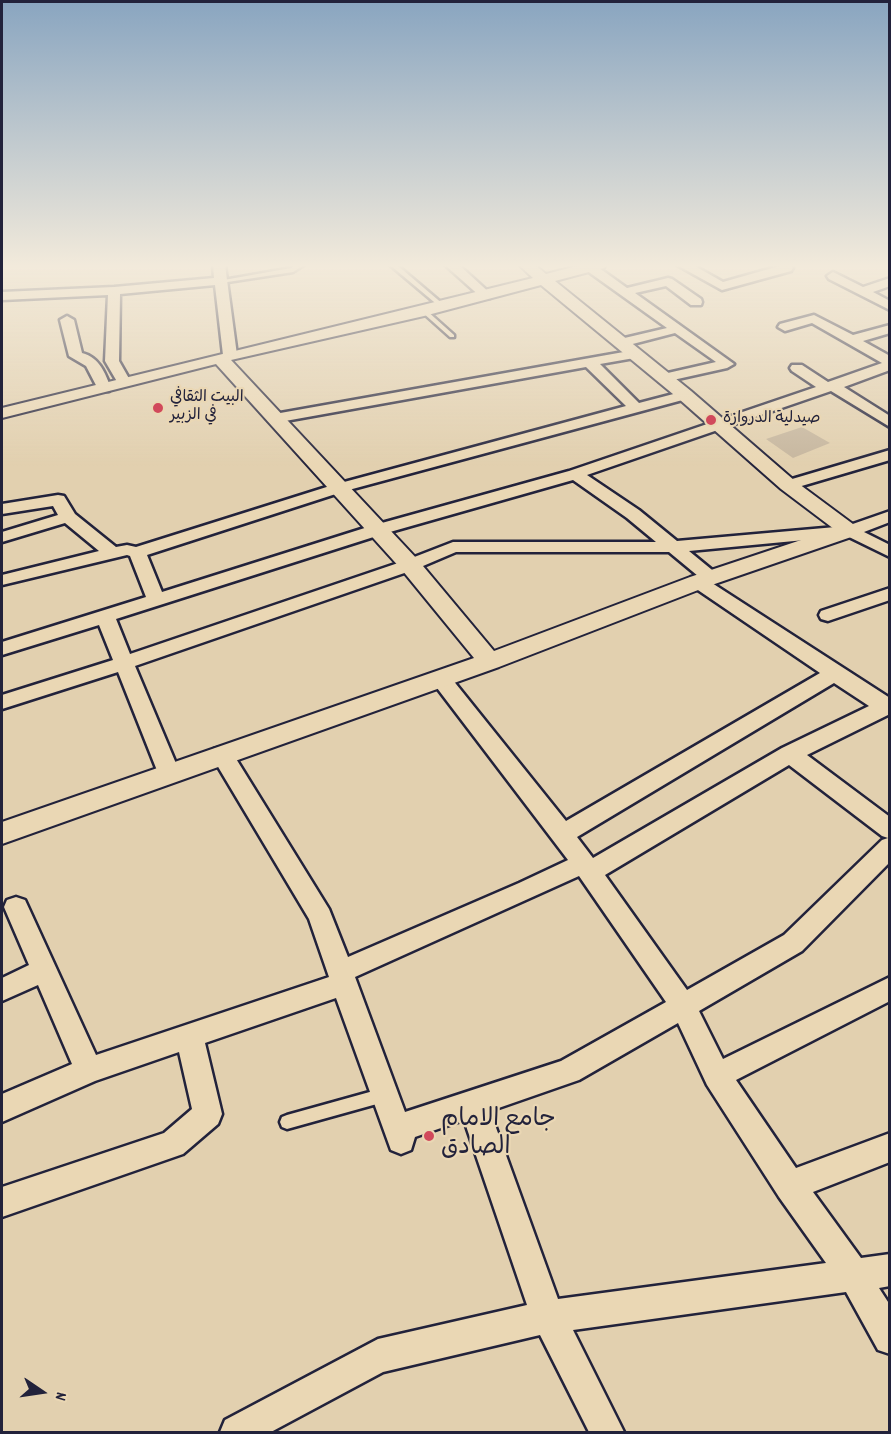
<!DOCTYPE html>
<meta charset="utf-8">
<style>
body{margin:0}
#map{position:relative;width:891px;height:1434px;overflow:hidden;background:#e2d0af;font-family:Dekko,sans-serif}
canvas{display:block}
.frame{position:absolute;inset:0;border:3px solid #22223b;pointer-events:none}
.north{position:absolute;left:12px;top:1362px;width:60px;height:60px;-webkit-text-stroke:4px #ead7b4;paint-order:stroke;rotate:103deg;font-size:16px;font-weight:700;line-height:24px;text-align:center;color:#22223b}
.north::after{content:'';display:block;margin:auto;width:21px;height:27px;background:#22223b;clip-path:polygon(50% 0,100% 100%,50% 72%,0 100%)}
</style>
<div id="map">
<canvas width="891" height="1434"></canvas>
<div class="frame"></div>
<div class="north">N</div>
</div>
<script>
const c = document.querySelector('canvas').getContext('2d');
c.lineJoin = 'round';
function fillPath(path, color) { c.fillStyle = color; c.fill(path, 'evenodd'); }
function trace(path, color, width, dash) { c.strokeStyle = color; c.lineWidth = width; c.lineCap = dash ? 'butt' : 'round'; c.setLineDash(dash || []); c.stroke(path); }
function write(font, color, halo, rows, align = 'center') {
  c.font = font + ' Dekko,"Playpen Sans Arabic",sans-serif'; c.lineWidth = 4.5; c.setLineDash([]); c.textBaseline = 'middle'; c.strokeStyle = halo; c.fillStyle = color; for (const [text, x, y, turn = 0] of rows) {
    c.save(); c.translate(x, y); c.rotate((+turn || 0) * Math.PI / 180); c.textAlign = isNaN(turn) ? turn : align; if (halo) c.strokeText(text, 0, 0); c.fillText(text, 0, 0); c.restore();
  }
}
fillPath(new Path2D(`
 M802,427L830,443L793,458L766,439Z`), '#c6b69e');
const service = new Path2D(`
 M296,265H304L293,272L221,283L218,281L291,268Z
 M390,265H397L444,305V307H440Z
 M422,310H426L454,335V337H450L422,312Z
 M384,1088L389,1090L391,1095L389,1100L384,1102L287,1129L282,1127L280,1122L282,1117L287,1115Z`);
const minor = new Path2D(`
 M213,265H225L237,355L235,358L230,359L223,355L215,285L120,294L119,361L131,382L124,386L119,385L105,361L108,295L2,300V292L114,287L214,278Z
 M445,265H459L492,295L490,298H482Z
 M585,265H595L627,288L668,278L672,279L701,299L702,302L701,305H691L666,286L635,293L734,364L727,368L664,382L659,381L657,378L659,375L716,362L675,333L621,347L616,346L614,343L616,340L667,328L586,270Z
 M677,265H693L723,282L783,265H791L793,268L791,271L722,290Z
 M833,272L863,287L890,278V286L873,292L890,301V310L829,279L827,276Z
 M814,315L853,335L890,325V333L863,341L890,356V370L844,387L890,416V427L831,391L587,475L639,510L677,541L847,526L890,511V522L864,532L890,545V557L847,536L689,551L717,574L720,578L712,583L890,698V714L807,755L890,817V862L802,951L699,1011L723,1059L890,977V1001L736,1080L796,1168L890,1133V1162L813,1192L861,1258L890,1254V1286L879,1288L890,1305V1354L878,1350L846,1292L573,1330L624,1432H589L540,1335L383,1372L271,1432H220L225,1420L378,1339L527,1305L464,1120L415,1137L411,1150L401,1154L391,1150L336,998L205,1043L222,1114L218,1124L183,1154L2,1217V1187L164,1133L192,1109L179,1052L95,1081L2,1122V1094L72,1064L38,985L2,1001V978L29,965L4,907L7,900L16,897L25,900L96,1055L329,977L309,919L211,755L214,749L222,747L230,749L329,909L348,957L519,883L568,860L434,684L431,679L434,674L441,672L448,674L566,821L820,673L692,586L689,582L692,578L698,576L669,552H456L416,569L135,666L180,773L177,779L169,781L161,779L158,773L118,672L2,709V695L113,660L99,625L2,655V642L146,597L130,556L127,555L2,585V575L99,551L65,523L2,542V532L58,515L53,506L2,514V504L58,495L64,496L75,514L116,547L127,545L136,547L333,485L626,406L586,367L274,423L269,421L266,418L269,415L635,350L642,354L640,357L600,364L639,403L685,391L692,395L690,398L345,491L147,555L162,592L371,526L569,471L816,387L792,371L790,368L792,365H802L828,382L882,363L812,323L785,331L778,327L780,324ZM573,480L627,518L656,542H453L404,561L130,654L116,619L383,534ZM834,683L869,706L782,748L593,858L577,837ZM789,765L882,836L888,838L882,840L784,935L687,990L605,875ZM579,876L666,1002L561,1061L405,1112L355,977ZM678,1023L707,1085L779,1197L826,1263L558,1299L490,1111L579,1080Z
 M67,316L74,320L82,353C100,358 105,373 111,388L109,391H99L86,366L69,356L60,320Z
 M890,450V460L788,490L780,485L782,482Z
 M890,588V600L828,621L821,619L819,615L821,611Z`);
const tertiary = new Path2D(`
 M519,265H535L546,274L581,265H606L604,268L555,281L691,391L795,481L857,527L860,531L857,535L706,587L499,667L2,844V822L474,658L402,570L216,364L2,418V408L533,278ZM541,285L679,399L781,489L834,529L690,577L494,651L418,560L231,360L424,316Z`);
trace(service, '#22223b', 5);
trace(minor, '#22223b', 5);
trace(tertiary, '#22223b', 4);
fillPath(service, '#ead7b4');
fillPath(minor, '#ead7b4');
fillPath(tertiary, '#ead7b4');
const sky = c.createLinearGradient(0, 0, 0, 466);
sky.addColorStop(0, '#89a5c0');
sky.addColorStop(0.57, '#f2eadb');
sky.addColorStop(1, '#f2eadb00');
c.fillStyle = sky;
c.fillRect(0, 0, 891, 466);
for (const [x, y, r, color] of [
 [158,408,6,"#d1495b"],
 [711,420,6,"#d1495b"],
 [429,1136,6,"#d1495b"]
]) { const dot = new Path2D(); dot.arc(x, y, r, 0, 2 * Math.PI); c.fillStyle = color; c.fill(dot); trace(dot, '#ead7b4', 2); }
write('16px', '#22223b', '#ead7b4', [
 ["البيت الثقافي",170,399],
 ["في الزبير",170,417],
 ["صيدلية الدروازة",723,420]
], 'left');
write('24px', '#22223b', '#ead7b4', [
 ["جامع الامام",441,1122],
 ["الصادق",441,1150]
], 'left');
</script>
